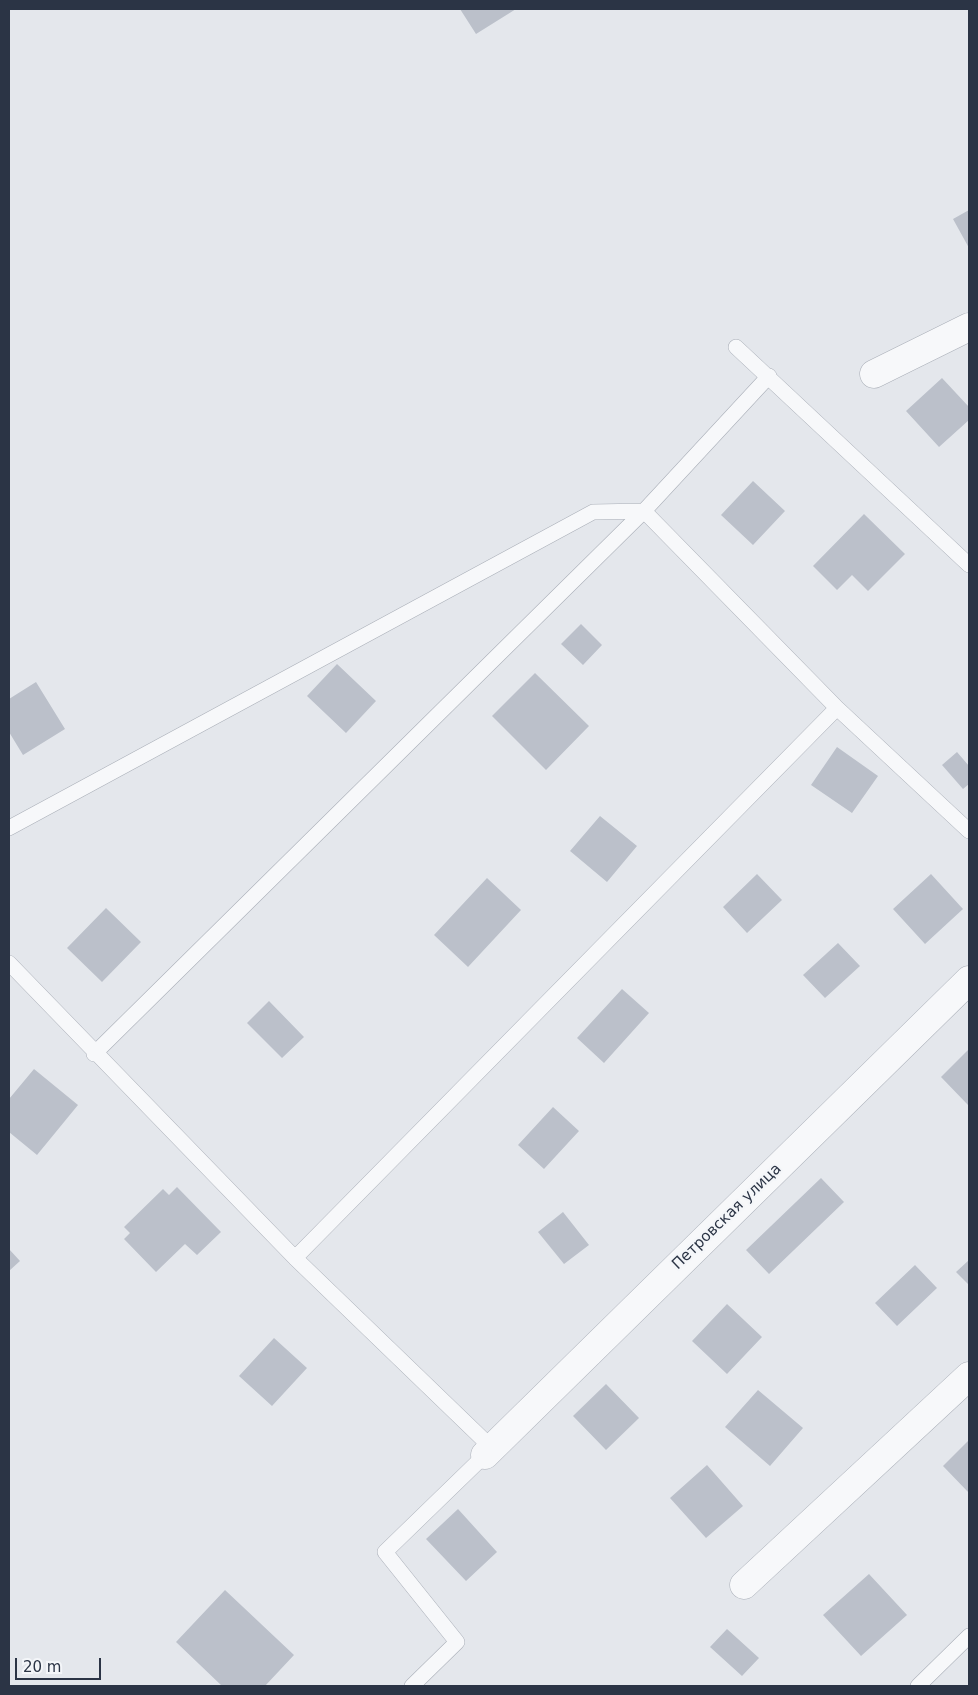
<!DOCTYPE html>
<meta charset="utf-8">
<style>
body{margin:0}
#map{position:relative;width:978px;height:1695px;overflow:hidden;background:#e4e7ec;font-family:"DejaVu Sans",sans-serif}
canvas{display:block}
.frame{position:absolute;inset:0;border:10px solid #2b3445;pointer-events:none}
.scale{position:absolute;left:15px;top:1658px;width:86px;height:22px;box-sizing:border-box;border:2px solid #2b3445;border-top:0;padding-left:6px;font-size:15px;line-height:18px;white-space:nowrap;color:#2b3445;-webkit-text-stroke:4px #f4f6f9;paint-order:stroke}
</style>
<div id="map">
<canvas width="978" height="1695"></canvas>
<div class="frame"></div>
<div class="scale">20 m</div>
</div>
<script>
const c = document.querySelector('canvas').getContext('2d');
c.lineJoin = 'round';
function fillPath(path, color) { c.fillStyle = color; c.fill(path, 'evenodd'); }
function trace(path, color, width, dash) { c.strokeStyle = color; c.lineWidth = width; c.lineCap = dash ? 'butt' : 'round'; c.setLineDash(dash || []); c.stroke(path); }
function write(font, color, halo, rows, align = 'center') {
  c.font = font + ' "DejaVu Sans",sans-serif'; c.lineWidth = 4.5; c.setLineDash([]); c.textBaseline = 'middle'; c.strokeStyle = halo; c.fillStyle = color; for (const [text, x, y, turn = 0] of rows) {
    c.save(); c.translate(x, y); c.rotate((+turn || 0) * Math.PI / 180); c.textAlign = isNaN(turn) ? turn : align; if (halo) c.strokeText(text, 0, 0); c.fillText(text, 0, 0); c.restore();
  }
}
fillPath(new Path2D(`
 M460,9H516L476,34Z
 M969,210V248L953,219Z
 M942,378L969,407V420L939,447L906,411Z
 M753,481L785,511L753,545L721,515Z
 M864,514L905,554L868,591L852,575L837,590L813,566Z
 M581,624L602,645L583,665L561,644Z
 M337,664L376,701L346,733L307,696Z
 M535,673L589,726L546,770L492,716Z
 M36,682L65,729L23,755L9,732V699Z
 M837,747L878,776L852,813L811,785Z
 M957,752L969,766V784L963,789L942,765Z
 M600,816L637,846L607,882L570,851Z
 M757,874L782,900L747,933L723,907Z
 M931,874L963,909L925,944L893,909Z
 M487,878L521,910L468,967L434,935Z
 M106,908L141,942L102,982L67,948Z
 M838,943L860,966L825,998L803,975Z
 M622,989L649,1013L604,1063L577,1038Z
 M269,1001L304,1037L282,1058L247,1023Z
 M969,1049V1103L968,1105L941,1077Z
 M34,1069L78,1105L37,1155L9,1132V1099Z
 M553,1107L579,1131L544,1169L518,1145Z
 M821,1178L844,1202L769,1274L746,1250Z
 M177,1187L221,1232L197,1255L185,1244L156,1272L124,1239L130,1233L124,1227L163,1189L169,1195Z
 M563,1212L589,1245L564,1264L538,1232Z
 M9,1249L20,1261L9,1271Z
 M969,1260V1285L956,1272Z
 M915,1265L937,1288L897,1326L875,1303Z
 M727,1304L762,1337L727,1374L692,1341Z
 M274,1338L307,1368L272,1406L239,1376Z
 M606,1384L639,1418L606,1450L573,1416Z
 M758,1390L803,1428L770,1466L725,1427Z
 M969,1440V1493L943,1466Z
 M707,1465L743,1506L706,1538L670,1498Z
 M458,1509L497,1552L466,1581L426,1539Z
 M869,1574L907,1615L861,1656L823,1615Z
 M225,1590L294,1655L265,1686H222L176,1642Z
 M727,1629L759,1658L742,1676L710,1647Z`), '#bbc0ca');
const service = new Path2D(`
 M736,347L969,565
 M9,828L593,512L644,511L837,708L969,831
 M9,963L295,1258L492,1448
 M94,1054L644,511L769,376
 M295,1258L837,708
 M412,1686L457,1642L385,1552L485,1455
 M918,1686L969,1636`);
const minor = new Path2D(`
 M874,374L969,327
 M485,1455L969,980
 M744,1585L969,1376`);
trace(service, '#a9aeb7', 16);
trace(minor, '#a9aeb7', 29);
trace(service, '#f7f8fa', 15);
trace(minor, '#f7f8fa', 28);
write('15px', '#2b3445', '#f4f6f9', [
 ["Петровская улица",727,1217,-44]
]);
</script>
